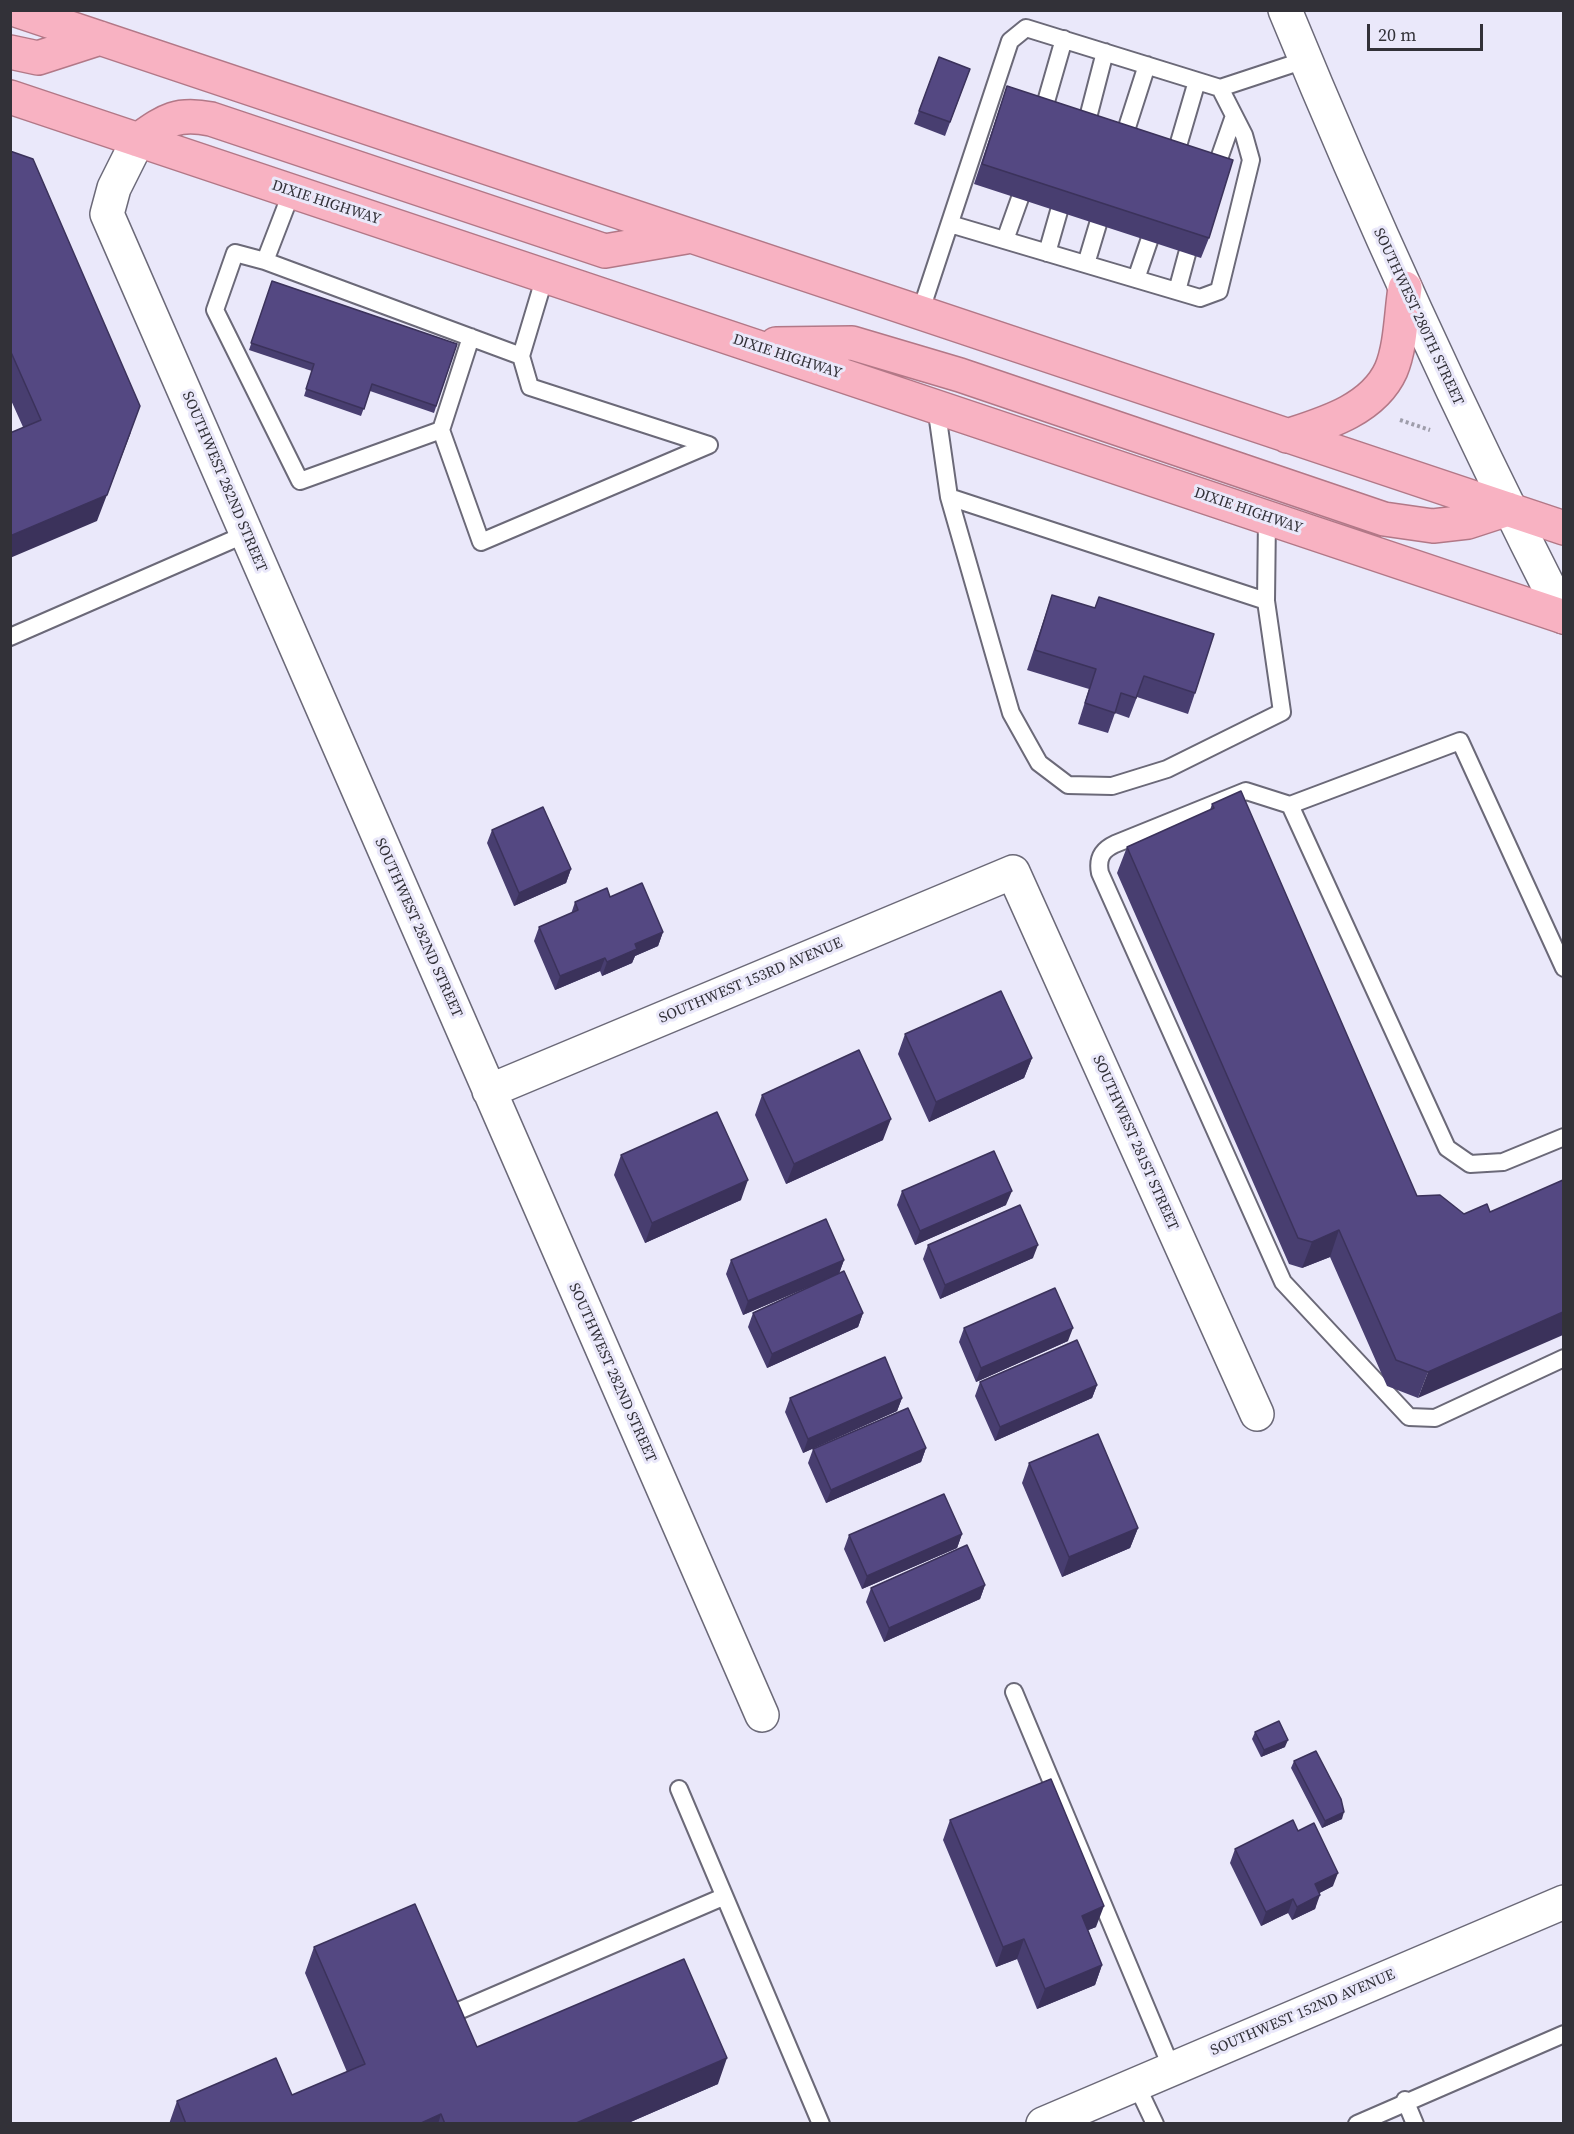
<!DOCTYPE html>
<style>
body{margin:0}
#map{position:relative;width:1574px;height:2134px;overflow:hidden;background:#eae8fa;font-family:"Source Serif 4",serif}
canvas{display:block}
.frame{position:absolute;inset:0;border:12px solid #323138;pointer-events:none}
.scale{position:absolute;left:1367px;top:24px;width:116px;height:27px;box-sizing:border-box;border:3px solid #323138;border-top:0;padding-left:8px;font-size:18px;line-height:21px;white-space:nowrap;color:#323138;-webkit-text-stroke:4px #eae8fa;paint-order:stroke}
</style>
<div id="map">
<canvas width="1574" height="2134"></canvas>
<div class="frame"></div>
<div class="scale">20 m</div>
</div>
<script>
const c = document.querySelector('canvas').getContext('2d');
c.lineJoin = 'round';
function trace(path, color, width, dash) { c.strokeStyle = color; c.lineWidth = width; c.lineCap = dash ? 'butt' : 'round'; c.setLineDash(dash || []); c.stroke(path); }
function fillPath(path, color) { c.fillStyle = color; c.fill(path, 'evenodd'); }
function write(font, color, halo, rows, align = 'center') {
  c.font = font + ' "Source Serif 4",serif'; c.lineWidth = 6; c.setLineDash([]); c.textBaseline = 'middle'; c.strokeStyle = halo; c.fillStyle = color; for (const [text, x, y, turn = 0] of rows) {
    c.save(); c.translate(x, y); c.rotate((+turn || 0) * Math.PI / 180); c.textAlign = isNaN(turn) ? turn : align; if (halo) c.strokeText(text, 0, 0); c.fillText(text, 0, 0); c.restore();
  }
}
const service = new Path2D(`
 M1041,119L1064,39
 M1084,133L1105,52
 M1121,146L1147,65
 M1173,163L1197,81
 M1213,176L1234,116
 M292,191L265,261L235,253L215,310L300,481L441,430L481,542L709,445L530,387L521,356L545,276
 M950,224L1200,298L1219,291L1251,160L1244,135L1220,88
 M1005,240L1020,198
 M1047,253L1059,211
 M265,261L521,356
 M1086,264L1098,224
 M1136,279L1149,241
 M1177,291L1187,254
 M920,313L1010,41L1026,28L1220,88L1305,60
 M936,406L949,497L1011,713L1039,763L1068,785L1112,786L1167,769L1282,712L1266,601L1267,518
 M441,430L471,337
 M949,497L1266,601
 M10,637L246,534
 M1290,805L1447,1148L1470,1164L1503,1162L1564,1137
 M1564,968L1460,741L1290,805L1246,791L1115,844C1102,850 1097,858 1100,873L1283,1282L1409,1417L1435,1418L1564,1358
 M1014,1692L1172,2069
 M679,1789L821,2124
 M456,2012L723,1897
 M1136,2084L1155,2124
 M1405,2100L1415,2124
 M1357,2124L1564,2034`);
const minor = new Path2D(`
 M138,140L114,188L107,214L762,1715
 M489,1091L1013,872L1257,1414`);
const tertiary = new Path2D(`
 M1285,10C1370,217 1463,419 1564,617
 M1043,2124L1564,1902`);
const trunk = new Path2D(`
 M16,10L1564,528
 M10,52L38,58L100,38
 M10,97L1564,617
 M138,140C165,121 176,112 211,119L605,251L686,237
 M776,344L852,343L960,375L1384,519L1433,526L1468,522L1508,509
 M1287,436C1324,424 1373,410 1391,370C1401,346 1401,314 1405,288`);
trace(service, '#6b6978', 20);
trace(minor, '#6b6978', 36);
trace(tertiary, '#6b6978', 36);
trace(trunk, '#b27887', 36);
trace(new Path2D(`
 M1400,420L1430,430`), '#9e9daa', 4, [3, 3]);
trace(service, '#fff', 16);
trace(minor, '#fff', 33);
trace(tertiary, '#fff', 33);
trace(trunk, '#f8b2c2', 33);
fillPath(new Path2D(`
 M939,57L970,69L945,136L914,124Z
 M1007,86L1209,238L1201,258L974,184Z
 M10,151L97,521L23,427L10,398Z
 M272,281L457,344L434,413L370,391L361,416L304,396L312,371L249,350Z
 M1052,595L1195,693L1188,714L1137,697L1129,718L1115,713L1108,733L1078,724L1089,689L1027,670Z
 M1212,804L1417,1196L1464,1214L1490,1212L1418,1398L1387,1386L1330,1257L1302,1268L1289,1264L1117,873L1127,847L1210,810Z
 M492,830L571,869L566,883L514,906L487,843Z
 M610,897L663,932L658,946L635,956L632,963L602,976L600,971L555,990L534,941L539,927L571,914L575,902Z
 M905,1034L1032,1058L1024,1078L929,1122L898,1054Z
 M762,1095L883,1140L786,1184L755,1115Z
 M621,1155L741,1200L645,1243L614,1175Z
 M902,1191L1006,1205L915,1245L897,1205Z
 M928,1245L1033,1258L940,1299L923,1259Z
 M731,1260H844L839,1273L863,1313L858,1327L767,1368L748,1327L753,1313L815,1284L743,1315L726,1274Z
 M964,1328L1068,1341L976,1382L959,1342Z
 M980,1382L1097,1385L1092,1398L995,1441L975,1396Z
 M790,1398H902L897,1411L803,1453L785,1412Z
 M926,1448L921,1462L826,1503L808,1463L813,1449Z
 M1029,1463L1138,1528L1130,1548L1062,1577L1022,1483Z
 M962,1534L957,1548L862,1589L844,1549L849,1535Z
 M985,1585L980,1599L884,1642L866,1602L871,1588Z
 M1255,1732L1285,1747L1261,1757L1252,1739Z
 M1294,1761L1342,1819L1322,1828L1291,1768Z
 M950,1820L1096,1927L1088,1930L1102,1965L1095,1985L1037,2009L1017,1959L996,1967L943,1840Z
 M1298,1831L1333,1886L1319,1893L1315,1909L1292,1920L1288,1913L1261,1926L1230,1863L1235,1849Z
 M314,1947L477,2047L718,2084L626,2124H169L177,2101L292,2095L347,2072L305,1973Z`), '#483e70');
fillPath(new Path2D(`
 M131,432L97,521L10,558V536Z
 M571,869L566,883L514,906L519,893Z
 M663,932L658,946L635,956L632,963L602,976L607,962L635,944Z
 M605,958L600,971L555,990L560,976Z
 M1032,1058L1024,1078L929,1122L936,1102Z
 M891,1119L883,1140L786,1184L794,1164Z
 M748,1180L741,1200L645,1243L652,1223Z
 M1012,1191L1006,1205L915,1245L920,1231Z
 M1339,1230L1330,1257L1302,1268L1312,1242Z
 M1038,1245L1033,1258L940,1299L945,1285Z
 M844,1260L839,1274L743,1315L748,1301Z
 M1563,1312V1335L1418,1398L1428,1372Z
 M863,1313L858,1327L767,1368L772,1354Z
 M1073,1328L1068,1341L976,1382L981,1368Z
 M1097,1385L1092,1398L995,1441L1000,1427Z
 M902,1398L897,1411L803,1453L808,1439Z
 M926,1448L921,1462L826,1503L831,1490Z
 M1138,1528L1130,1548L1062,1577L1069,1557Z
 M962,1534L957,1548L862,1589L867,1576Z
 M985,1585L980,1599L884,1642L889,1628Z
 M1288,1740L1285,1747L1261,1757L1264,1750Z
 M1344,1812L1342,1819L1322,1828L1325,1821Z
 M1338,1873L1333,1886L1310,1898L1315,1884Z
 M1320,1895L1315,1909L1292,1920L1297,1907Z
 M1293,1899L1288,1913L1261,1926L1266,1912Z
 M1104,1906L1096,1927L1074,1936L1082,1916Z
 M1024,1939L1017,1959L996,1967L1003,1947Z
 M1102,1965L1095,1985L1037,2009L1045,1989Z
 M727,2058L718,2084L626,2124H574Z
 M441,2114L438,2124H419Z`), '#3b325b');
const building = new Path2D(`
 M939,57L970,69L950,122L919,111Z
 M1007,86L1233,160L1209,238L982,164Z
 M10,151L33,159L140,406L107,495L10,536V433L41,420L10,350Z
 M272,281L457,344L436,406L372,384L364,409L306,389L314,364L251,343Z
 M1052,595L1095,608L1099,597L1214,634L1195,693L1144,676L1136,698L1121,693L1115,713L1085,703L1096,669L1035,650Z
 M1241,791L1417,1196L1440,1195L1464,1214L1487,1204L1490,1212L1563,1180V1312L1428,1372L1396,1360L1339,1230L1312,1242L1298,1238L1127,847L1214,808L1212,804Z
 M543,807L571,869L519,893L492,830Z
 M642,883L663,932L635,944L637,949L607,962L605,958L560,976L539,927L578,910L575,902L607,888L610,897Z
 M1001,991L1032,1058L936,1102L905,1034Z
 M859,1050L891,1119L794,1164L762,1095Z
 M717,1112L748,1180L652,1223L621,1155Z
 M994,1151L1012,1191L920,1231L902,1191Z
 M1020,1205L1038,1245L945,1285L928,1245Z
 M826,1219L844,1260L748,1301L731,1260Z
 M844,1271L863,1313L772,1354L753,1313Z
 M1055,1288L1073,1328L981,1368L964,1328Z
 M1077,1340L1097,1385L1000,1427L980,1382Z
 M885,1357L902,1398L808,1439L790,1398Z
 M908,1408L926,1448L831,1490L813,1449Z
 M1098,1434L1138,1528L1069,1557L1029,1463Z
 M944,1494L962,1534L867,1576L849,1535Z
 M967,1545L985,1585L889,1628L871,1588Z
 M1279,1721L1288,1740L1264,1750L1255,1732Z
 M1316,1751L1341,1799L1344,1812L1325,1821L1294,1761Z
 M1051,1779L1104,1906L1082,1916L1102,1965L1045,1989L1024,1939L1003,1947L950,1820Z
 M1293,1820L1298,1831L1314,1823L1338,1873L1315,1884L1320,1895L1297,1907L1293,1899L1266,1912L1235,1849Z
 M415,1904L477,2047L684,1959L727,2058L574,2124H445L441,2114L419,2124H186L177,2101L276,2058L292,2095L365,2064L314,1947Z`);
fillPath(building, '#544882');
trace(building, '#3b325b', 1.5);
write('15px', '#323138', '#eae8fa', [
 ["DIXIE HIGHWAY",326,203,18],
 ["SOUTHWEST 280TH STREET",1418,317,65],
 ["DIXIE HIGHWAY",787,357,18],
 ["SOUTHWEST 282ND STREET",224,482,67],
 ["DIXIE HIGHWAY",1248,511,19],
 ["SOUTHWEST 282ND STREET",418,928,66],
 ["SOUTHWEST 153RD AVENUE",751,981,-23],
 ["SOUTHWEST 281ST STREET",1135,1143,66],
 ["SOUTHWEST 282ND STREET",612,1373,66],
 ["SOUTHWEST 152ND AVENUE",1303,2013,-23]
]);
</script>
